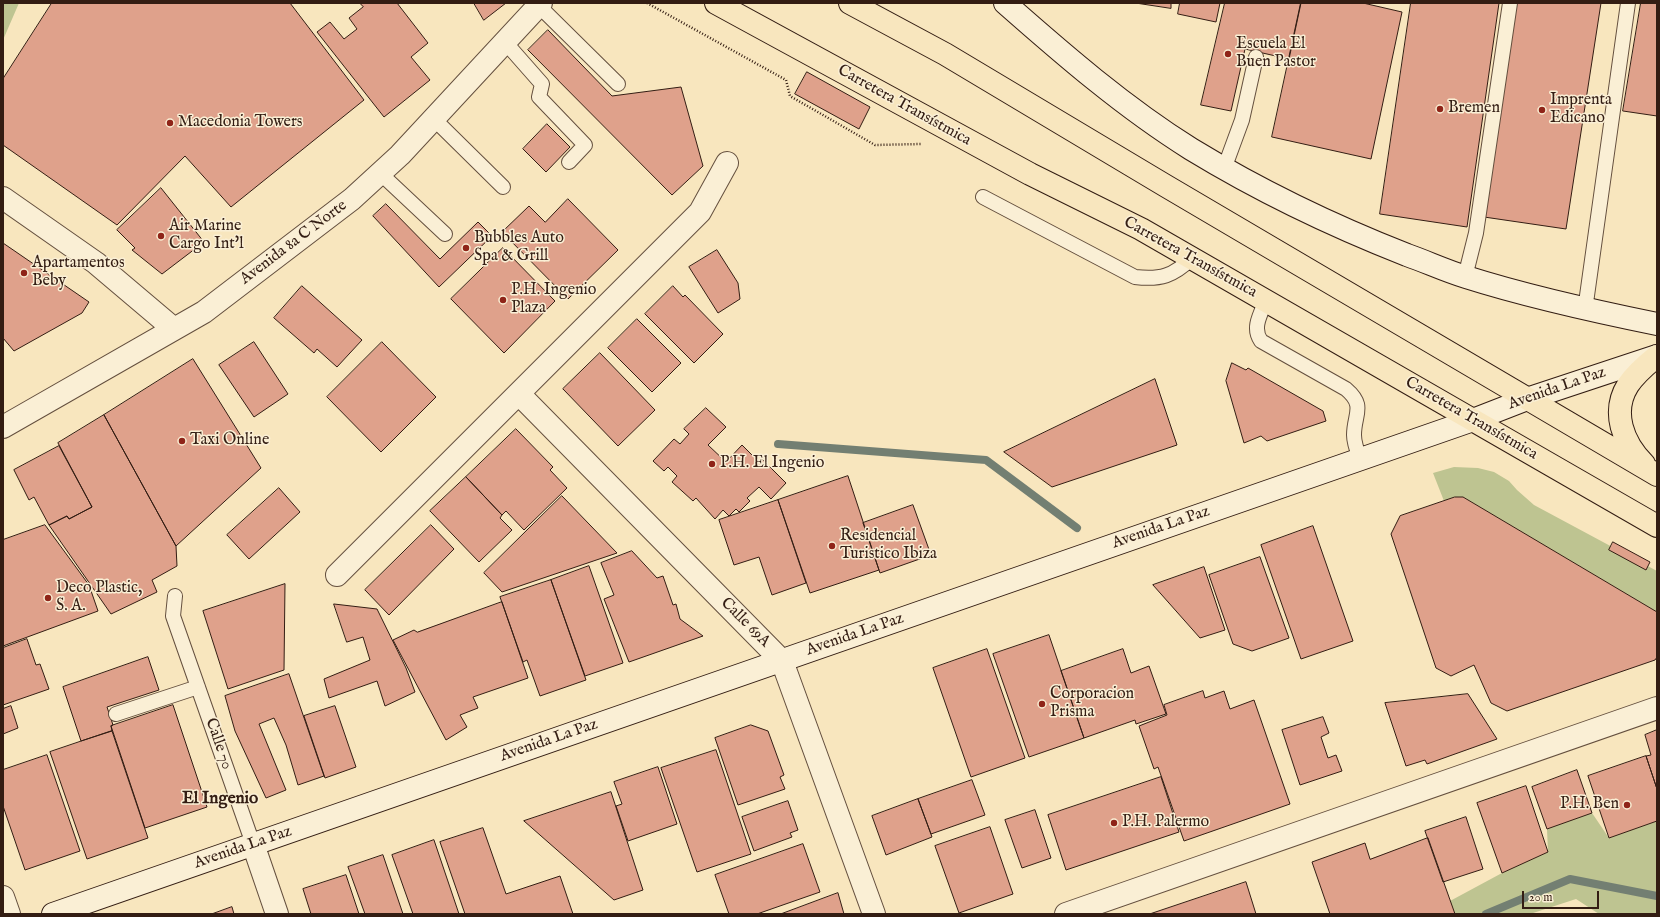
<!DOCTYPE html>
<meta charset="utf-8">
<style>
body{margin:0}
#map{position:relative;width:1660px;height:917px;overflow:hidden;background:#f8e6be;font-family:"IM FELL English",serif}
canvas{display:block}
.frame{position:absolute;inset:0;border:4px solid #331d13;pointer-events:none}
.scale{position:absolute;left:1522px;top:891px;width:77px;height:18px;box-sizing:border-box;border:2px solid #331d13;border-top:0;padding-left:5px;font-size:12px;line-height:14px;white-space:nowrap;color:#331d13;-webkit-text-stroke:3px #faefd5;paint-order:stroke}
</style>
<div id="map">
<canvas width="1660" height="917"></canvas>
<div class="frame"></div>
<div class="scale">20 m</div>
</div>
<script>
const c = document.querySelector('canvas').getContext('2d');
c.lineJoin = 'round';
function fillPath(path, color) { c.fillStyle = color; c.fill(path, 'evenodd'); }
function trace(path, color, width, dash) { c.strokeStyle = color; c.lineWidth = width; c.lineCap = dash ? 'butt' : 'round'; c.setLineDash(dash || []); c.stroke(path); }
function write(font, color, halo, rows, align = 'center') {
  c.font = font + ' "IM FELL English",serif'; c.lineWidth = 3; c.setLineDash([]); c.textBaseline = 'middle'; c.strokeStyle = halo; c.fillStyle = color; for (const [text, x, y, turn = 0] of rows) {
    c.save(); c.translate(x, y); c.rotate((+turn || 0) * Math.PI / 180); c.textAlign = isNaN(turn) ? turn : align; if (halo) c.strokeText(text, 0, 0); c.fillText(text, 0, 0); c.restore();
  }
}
fillPath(new Path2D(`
 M3,3H19L3,40Z
 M1454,467L1478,468L1494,472L1509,481L1517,490L1534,505L1657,571V612L1463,497H1455L1444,501L1433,473Z
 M1592,813L1609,838L1657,821V914H1599L1576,899L1530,914H1455L1450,901L1502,873L1548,852L1547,829Z`), '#bec491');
trace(new Path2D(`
 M778,444L986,460L1077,528
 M1486,914L1570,879L1657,896`), '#737f72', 8);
const building = new Path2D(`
 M52,3H290L364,100L231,207L185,156L117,225L3,145V79Z
 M360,3H397L428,43L411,57L430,80L384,117L317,32L330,22L344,39L357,29L349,18L363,7Z
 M474,3H506L484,20Z
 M1136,3H1171V8Z
 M1180,3H1220L1216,22L1178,14Z
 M1225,3H1301L1289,59L1245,49L1231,111L1201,105Z
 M1301,3H1363L1402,12L1371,159L1272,137Z
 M1411,3H1499L1467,227L1380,214Z
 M1515,3H1601L1566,229L1484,217Z
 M1641,3H1657V116L1623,111Z
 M548,30L612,96L681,87L703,166L672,195L528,50Z
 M807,72L870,107L859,129L795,94Z
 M547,124L570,147L546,172L523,149Z
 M161,188L204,242L162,274L132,250L135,248L117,230Z
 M568,199L618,250L568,299L502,232L529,206L545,222Z
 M386,204L440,259L478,222L492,236L439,287L373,216Z
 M3,243L89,302L82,313L14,351L3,338Z
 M503,248L555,301L504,353L451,299Z
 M717,250L738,283L740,299L718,313L689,267Z
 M302,286L362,340L337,367L317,349L314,353L274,318Z
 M673,286L683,297L685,295L723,334L694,363L645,314Z
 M637,319L681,363L652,392L608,348Z
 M254,342L288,394L254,417L219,365Z
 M382,342L436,397L381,452L327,397Z
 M600,353L655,410L618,446L563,389Z
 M193,359L261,468L176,546L104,415Z
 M1232,363L1246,370L1248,368L1323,411L1326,421L1267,441L1261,436L1244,443L1226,381Z
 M1155,379L1177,445L1052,487L1004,452Z
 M706,408L726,427L708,445L726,462L742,445L759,462L762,459L786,483L771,499L759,487L747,498L750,501L739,512L736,509L729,516L723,510L715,519L696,498L693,501L672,482L677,476L668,467L664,471L653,461L674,439L680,444L689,434L684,429Z
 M104,415L176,546L177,566L152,580L157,592L111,614L49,525L67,516L69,519L92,507L58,443Z
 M516,429L553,467L550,470L567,488L524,530L506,511L502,515L466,477Z
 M59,446L92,507L69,519L67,516L49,525L34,497L29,500L14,470Z
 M848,476L879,570L810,593L778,500Z
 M466,477L502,515L500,518L512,530L479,562L430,511Z
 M279,488L300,512L249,559L227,535Z
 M562,496L617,553L502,592L484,573Z
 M1455,497H1463L1657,612V657L1655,660L1507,711L1491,703L1474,665L1451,676L1436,668L1391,534L1400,516Z
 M778,500L806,583L772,595L759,557L734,565L719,520Z
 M913,505L931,555L880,573L863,523Z
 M45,525L89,585L98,611L3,646V540Z
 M431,525L454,549L389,615L365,590Z
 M1313,526L1353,641L1301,659L1261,545Z
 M1613,542L1650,562L1646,570L1609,550Z
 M632,551L657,578L663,576L673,605L676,604L680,619L703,636L629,662L604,599L614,595L601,563Z
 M1260,557L1289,638L1252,651L1233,644L1209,575Z
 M589,566L623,663L585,676L551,580Z
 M1204,567L1225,630L1200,638L1153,585Z
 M551,580L586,680L540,696L527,660L523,662L500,597Z
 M285,584L284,670L228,689L203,611Z
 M502,602L528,678L473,697L478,708L460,715L467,727L446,740L393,640L414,630L417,632Z
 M334,604L377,609L406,668L415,692L385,706L377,681L329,698L324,679L370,660L363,637L347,642Z
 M1049,635L1084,738L1029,757L993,654Z
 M27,639L36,665L40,664L49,689L3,705V648Z
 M987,649L1025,758L971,777L933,668Z
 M1123,649L1131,673L1149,666L1166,714L1136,724L1135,720L1084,738L1061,671Z
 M148,657L159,690L107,707L113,725L111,726L112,731L81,741L63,687Z
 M289,674L324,776L298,785L286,745L274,718L259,724L286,790L266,798L235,731L225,696Z
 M1203,691L1205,698L1224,691L1230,709L1254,700L1290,804L1184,841L1158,767L1154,769L1139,726L1167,715L1164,705Z
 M1468,694L1497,739L1427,764L1425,760L1406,766L1385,703Z
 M173,705L207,807L145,828L111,726Z
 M11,706L18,728L3,734V709Z
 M335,706L356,767L325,778L304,716Z
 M1323,717L1329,733L1321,737L1328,758L1336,755L1342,771L1300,785L1282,730Z
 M751,725L768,731L784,775L780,777L785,789L738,805L715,738Z
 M1657,730V789L1646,756L1651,755L1645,735Z
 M112,731L148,838L87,859L50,752Z
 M716,750L751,854L697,872L661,768Z
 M47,755L80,851L25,870L3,806V770Z
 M1646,756L1657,789V821L1609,838L1588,776Z
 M658,767L677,824L628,841L616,806L622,804L614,782Z
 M1577,770L1592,813L1547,829L1532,787Z
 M1161,777L1179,832L1066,870L1048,815Z
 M972,780L985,815L931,834L918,799Z
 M1526,786L1548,852L1502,873L1477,803Z
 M611,792L643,890L614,900L524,821Z
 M918,799L932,837L886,855L872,816Z
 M788,801L798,830L790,833L792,837L754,851L742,817Z
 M1035,810L1051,858L1022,868L1005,820Z
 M1466,817L1483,869L1443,882L1425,831Z
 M990,827L1013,894L959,913L935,846Z
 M483,828L506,894L560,876L573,914H465L440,842Z
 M1428,838L1455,914H1330L1312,862L1365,843L1370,859Z
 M434,840L459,914H413L392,855Z
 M803,844L820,892L757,914H729L715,875Z
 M383,855L403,914H365L348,867Z
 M346,875L359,914H311L303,889Z
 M1246,882L1256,914H1150Z
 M838,893L844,914H781Z
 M232,907L234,914H212Z`);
fillPath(building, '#dfa18b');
trace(building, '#331d13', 1);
const lane = new Path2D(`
 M539,6L618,84
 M505,42L542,84L539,97L585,145L569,162
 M434,119L503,187
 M1224,169L1242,120L1256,57
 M380,173L445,234
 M983,197L1135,277C1161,280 1173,276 1192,258
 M1465,277L1476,233L1510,3
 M1266,301C1260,315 1252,328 1261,341L1346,389C1366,406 1354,414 1354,435C1354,443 1357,451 1360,459
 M1585,310L1628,3
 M175,596L173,616L253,844
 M116,714L198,687`);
const street = new Path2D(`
 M3,198L96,263L174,329
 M519,394L782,661L874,914
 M3,427L204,312L352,199L400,155L541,3
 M337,575L700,212L727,163
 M253,844L277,914
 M3,897L9,914
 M1066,914L1657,708`);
const secondary = new Path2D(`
 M1005,3C1064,55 1124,107 1191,149C1260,191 1333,226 1407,255C1427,262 1446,271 1466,277C1529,297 1593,311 1657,324
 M53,914L1473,420L1527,399L1657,356`);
const primary = new Path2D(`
 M716,3L1030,174L1141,229L1657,526
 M850,3L945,54L1166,186L1657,475
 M1644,464C1623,443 1611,412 1628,385C1636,373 1647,364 1657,356`);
trace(lane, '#644f3e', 16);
trace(street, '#644f3e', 24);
trace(secondary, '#331d13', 24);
trace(primary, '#331d13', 24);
trace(new Path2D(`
 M647,3L786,80L790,96L875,145L921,144`), '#331d13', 2.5, [1, 2]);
trace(lane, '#faefd5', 14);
trace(street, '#faefd5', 22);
trace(secondary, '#faefd5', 22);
trace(primary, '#f8e6be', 22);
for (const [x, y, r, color] of [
 [1228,54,4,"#8f2418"],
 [1440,109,4,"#8f2418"],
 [1542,110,4,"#8f2418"],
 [170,123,4,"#8f2418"],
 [161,236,4,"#8f2418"],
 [466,248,4,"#8f2418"],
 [24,273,4,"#8f2418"],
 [503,300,4,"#8f2418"],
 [182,441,4,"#8f2418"],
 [712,464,4,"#8f2418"],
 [832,546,4,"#8f2418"],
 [48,598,4,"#8f2418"],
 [1042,704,4,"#8f2418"],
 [1627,805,4,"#8f2418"],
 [1114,823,4,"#8f2418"]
]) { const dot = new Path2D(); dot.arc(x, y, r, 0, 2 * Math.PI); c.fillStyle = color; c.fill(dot); trace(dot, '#faefd5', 1.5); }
write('16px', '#331d13', '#faefd5', [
 ["Escuela El",1236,45],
 ["Buen Pastor",1236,63],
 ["Imprenta",1550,101],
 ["Edicano",1550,119],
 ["Bremen",1448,109],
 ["Macedonia Towers",178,123],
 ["Air Marine",169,227],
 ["Cargo Int'l",169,245],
 ["Bubbles Auto",474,239],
 ["Spa & Grill",474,257],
 ["Apartamentos",32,264],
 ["Beby",32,282],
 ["P.H. Ingenio",511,291],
 ["Plaza",511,309],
 ["Taxi Online",190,441],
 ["P.H. El Ingenio",720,464],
 ["Residencial",840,537],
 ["Turistico Ibiza",840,555],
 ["Deco Plastic,",56,589],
 ["S. A.",56,607],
 ["Corporacion",1050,695],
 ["Prisma",1050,713],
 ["P.H. Ben",1619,805,"right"],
 ["P.H. Palermo",1122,823]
], 'left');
write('16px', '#331d13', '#faefd5', [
 ["Carretera Transístmica",904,106,29],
 ["Avenida 8a C Norte",294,243,-37],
 ["Carretera Transístmica",1190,258,29],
 ["Avenida La Paz",1557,389,-19],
 ["Carretera Transístmica",1471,419,30],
 ["Avenida La Paz",1161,528,-19],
 ["Calle 69A",745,623,45],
 ["Avenida La Paz",855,635,-19],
 ["Avenida La Paz",549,741,-19],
 ["Calle 70",218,744,71],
 ["Avenida La Paz",243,848,-19]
]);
write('bold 17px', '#331d13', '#faefd5', [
 ["El Ingenio",220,800]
]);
</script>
